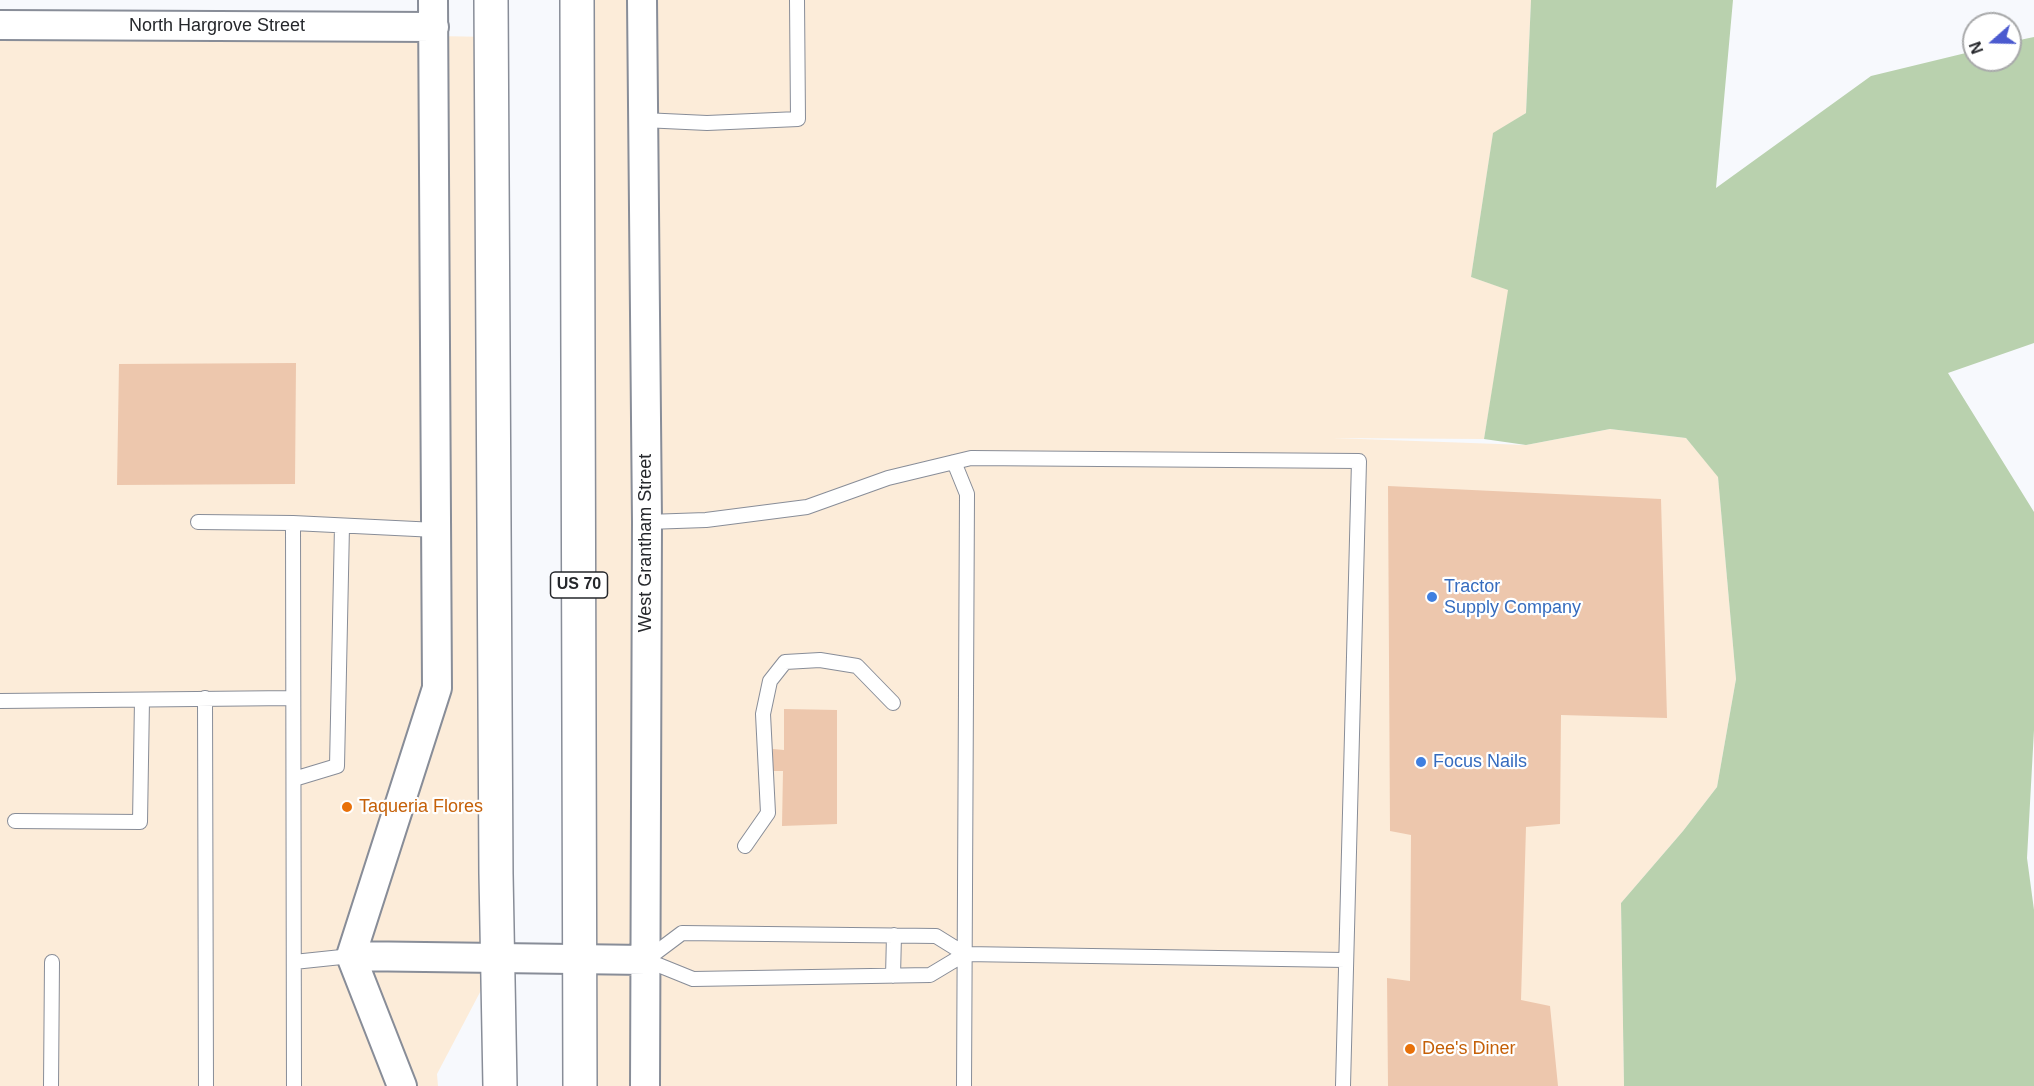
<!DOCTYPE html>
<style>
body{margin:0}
#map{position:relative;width:2034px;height:1086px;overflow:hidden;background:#f7f9fd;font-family:Arial,sans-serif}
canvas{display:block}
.north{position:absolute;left:1962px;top:12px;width:60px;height:60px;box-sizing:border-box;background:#fff;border:2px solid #a8a9aa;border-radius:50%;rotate:250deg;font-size:16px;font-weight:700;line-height:24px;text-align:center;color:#25272b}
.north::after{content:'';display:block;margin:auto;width:21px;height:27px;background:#4b5acf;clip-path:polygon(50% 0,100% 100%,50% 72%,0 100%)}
</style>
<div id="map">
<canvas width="2034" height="1086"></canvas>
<div class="north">N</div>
</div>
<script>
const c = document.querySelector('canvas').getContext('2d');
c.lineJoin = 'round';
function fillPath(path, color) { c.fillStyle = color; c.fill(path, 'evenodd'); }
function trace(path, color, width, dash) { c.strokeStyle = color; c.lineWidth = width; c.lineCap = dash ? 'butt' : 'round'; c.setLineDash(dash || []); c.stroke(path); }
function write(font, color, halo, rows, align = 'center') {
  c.font = font + ' Arial,sans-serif'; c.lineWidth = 4.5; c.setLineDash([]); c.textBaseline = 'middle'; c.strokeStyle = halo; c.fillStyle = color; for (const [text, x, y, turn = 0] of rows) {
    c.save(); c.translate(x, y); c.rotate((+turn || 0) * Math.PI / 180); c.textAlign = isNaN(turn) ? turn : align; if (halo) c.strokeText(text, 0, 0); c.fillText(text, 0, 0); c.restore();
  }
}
fillPath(new Path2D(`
 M577,0H1531L1526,113L1493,134L1471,277L1509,290L1484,439L1333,438L1526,445L1610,429L1686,438L1718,476L1736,679L1717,787L1683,831L1621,903L1624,1086H576Z
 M0,28L491,37L498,958L437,1074L438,1086H0Z`), '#fcecd9');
fillPath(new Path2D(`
 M1531,0H1733L1716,188L1871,76L1974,51V60H2010V42L2034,37V343L1948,373L2034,512V730L2027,858L2034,910V1086H1624L1621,903L1683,831L1717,787L1736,679L1718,477L1686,438L1610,429L1526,445L1484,439L1508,290L1471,277L1493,133L1526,113Z`), '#b9d1ae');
fillPath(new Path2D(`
 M296,363L295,484L117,485L119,364Z
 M1388,486L1661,499L1667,718L1561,715L1560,824L1526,827L1521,1000L1550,1006L1558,1086H1388L1387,978L1410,981L1411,835L1390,831Z
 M784,709L837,710V824L782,826L783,771H772L773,749L784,750Z`), '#edc7ad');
const lane = new Path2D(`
 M643,120L707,123L798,119L797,0
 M954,462L967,494L964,1086
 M198,522L293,523
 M647,522L706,520L807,507L888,478L971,458L1359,461L1343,1086
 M205,698L206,1086
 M0,701L293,698
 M294,779L337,766L342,526
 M15,821L140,822L142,700
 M745,846L768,813L763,714L770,681L785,662L820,660L857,666L893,703
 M646,960L682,933L936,936L965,954L1345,960
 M646,960L693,979L930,975L965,954
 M294,962L351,956
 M893,976L894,935
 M51,1086L52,962
 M294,1086L293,523L436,530`);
const street = new Path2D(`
 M642,0L647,522L645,1086
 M0,25L434,27
 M351,956L646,960
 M402,1086L351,956L437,688L433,0`);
const primary = new Path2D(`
 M491,0L496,874L500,1086
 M577,0L580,1086`);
trace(lane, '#888d98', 16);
trace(street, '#888d98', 32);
trace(primary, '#888d98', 36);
trace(lane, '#fff', 14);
trace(street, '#fff', 28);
trace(primary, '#fff', 33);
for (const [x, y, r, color] of [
 [1432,597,6,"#3f7fe0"],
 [1421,762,6,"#3f7fe0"],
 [347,807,6,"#e8710a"],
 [1410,1049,6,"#e8710a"]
]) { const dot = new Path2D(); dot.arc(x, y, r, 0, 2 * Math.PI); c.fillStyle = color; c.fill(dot); trace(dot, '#fff', 2); }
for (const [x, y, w] of [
 [579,585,57]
]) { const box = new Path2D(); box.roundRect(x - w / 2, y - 13, w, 26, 4.5); c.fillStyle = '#fff'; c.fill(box); trace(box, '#25272b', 1.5); }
write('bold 16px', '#25272b', null, [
 ["US 70",579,585]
]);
write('18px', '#25272b', '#fff', [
 ["North Hargrove Street",217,26],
 ["West Grantham Street",646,543,-90]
]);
write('18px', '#366cbe', '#fff', [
 ["Tractor",1444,587],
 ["Supply Company",1444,608],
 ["Focus Nails",1433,762]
], 'left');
write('18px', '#c56008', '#fff', [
 ["Taqueria Flores",359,807],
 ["Dee's Diner",1422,1049]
], 'left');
</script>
